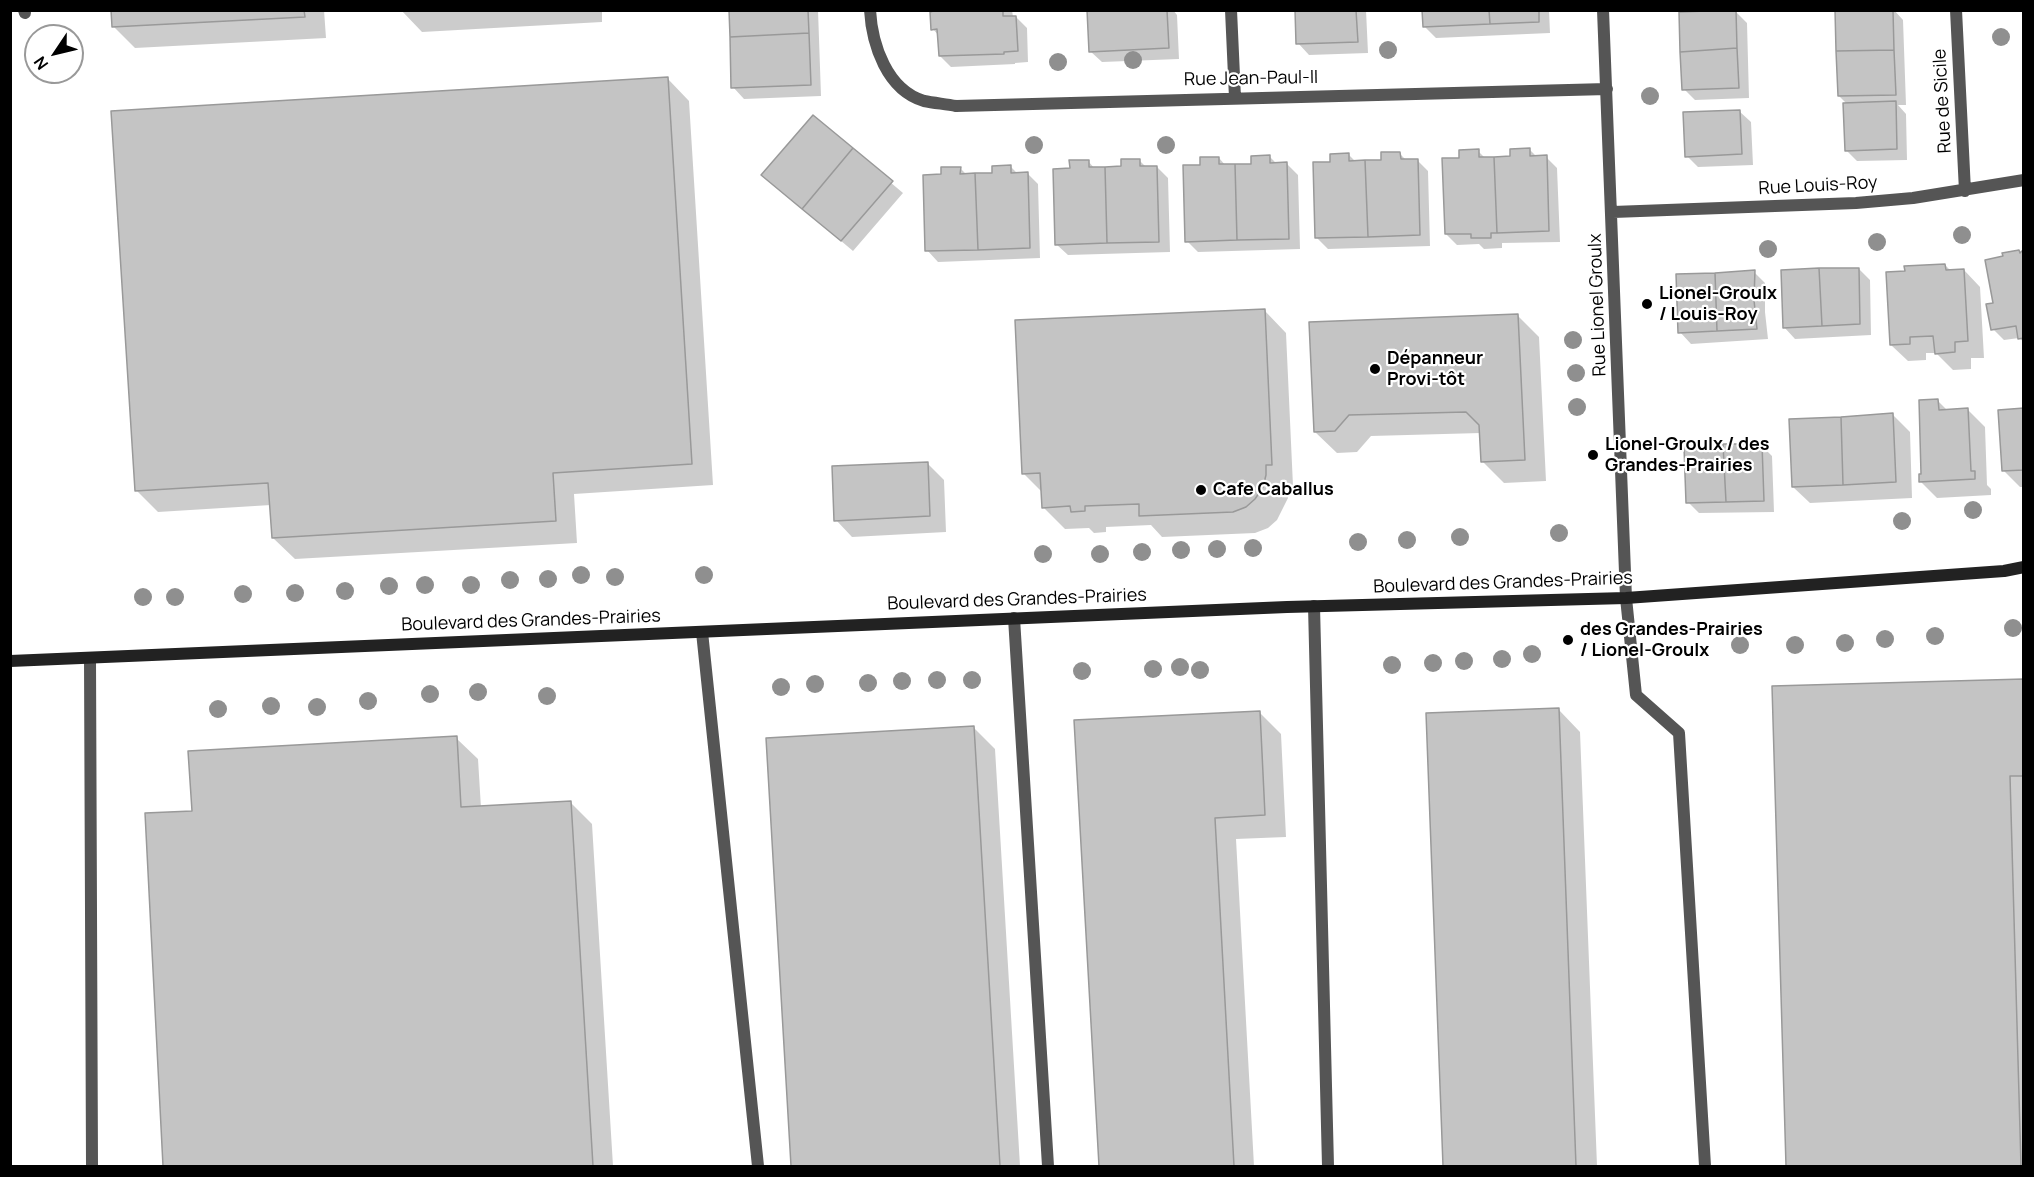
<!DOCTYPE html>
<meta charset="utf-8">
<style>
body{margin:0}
#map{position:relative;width:2034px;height:1177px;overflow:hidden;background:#fff;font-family:Manrope,sans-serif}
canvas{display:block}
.frame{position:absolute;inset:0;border:12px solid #000;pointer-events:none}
.north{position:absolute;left:24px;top:24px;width:60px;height:60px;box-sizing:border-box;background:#fff;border:2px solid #999;border-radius:50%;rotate:235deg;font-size:16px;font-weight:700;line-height:24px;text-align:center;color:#000}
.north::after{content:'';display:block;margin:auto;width:21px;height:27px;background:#000;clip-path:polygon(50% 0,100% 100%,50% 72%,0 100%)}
</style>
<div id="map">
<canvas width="2034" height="1177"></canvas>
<div class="frame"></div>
<div class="north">N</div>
</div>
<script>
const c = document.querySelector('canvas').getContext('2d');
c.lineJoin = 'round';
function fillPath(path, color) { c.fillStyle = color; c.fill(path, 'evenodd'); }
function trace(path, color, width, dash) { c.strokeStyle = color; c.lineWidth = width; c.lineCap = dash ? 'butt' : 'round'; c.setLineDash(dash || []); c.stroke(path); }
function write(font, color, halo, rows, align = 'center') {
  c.font = font + ' Manrope,sans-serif'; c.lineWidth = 4.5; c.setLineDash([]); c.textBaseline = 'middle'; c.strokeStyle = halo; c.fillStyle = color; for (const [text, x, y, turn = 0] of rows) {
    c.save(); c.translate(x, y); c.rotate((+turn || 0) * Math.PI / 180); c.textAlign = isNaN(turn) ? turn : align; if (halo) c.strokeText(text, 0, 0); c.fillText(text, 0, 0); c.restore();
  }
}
fillPath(new Path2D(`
 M113,10H324L326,38L135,48L114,27Z
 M401,10H602V22L422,32Z
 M730,10H818L821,96L744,99L733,87Z
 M934,10H1012L1013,17H1016L1027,28L1028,62L1015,63V64L951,67L940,56L939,36L933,29L937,14Z
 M1089,10H1173L1177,15L1179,59L1102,62L1090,51Z
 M1296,10H1366L1368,53L1309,55L1298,43Z
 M1424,10H1549L1550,33L1436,38L1424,26Z
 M1894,10L1903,20L1906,105H1898L1906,114L1907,160L1857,161L1846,150L1847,104L1839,96L1837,11Z
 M1735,11L1747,23L1749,98L1695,100L1684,89Z
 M668,79L689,101L713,485L574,494L577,543L295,559L273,538L271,505L158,512L136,490Z
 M1739,111L1751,122L1753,165L1698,167L1687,156Z
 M813,117L903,193L853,251L763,175Z
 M1529,149L1537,157H1546L1557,168L1560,242L1502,243V248L1484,249L1479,244L1457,245L1446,234L1461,159L1478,151L1486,159L1512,158Z
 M1399,153L1407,161L1417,160L1428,171L1430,246L1328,249L1317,238L1331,163L1349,155L1356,162L1383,161Z
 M1270,157L1277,164H1287L1298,175L1300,249L1198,252L1187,241L1202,166L1219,158L1226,166L1252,165Z
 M1139,160L1146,167H1157L1168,178L1170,252L1068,255L1056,244L1071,169L1088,161L1095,169L1122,168Z
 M1011,167L1018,174L1027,173L1038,184L1040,258L938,262L927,250L942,176L960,168L967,175H993Z
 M2024,251V342L2019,338L2004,340L1993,329L1995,304Z
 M1945,265L1951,271L1964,270L1980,287L1984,358H1971V369L1953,370L1936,353H1926V360L1908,361L1891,345Z
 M1859,269L1870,280L1871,335L1795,339L1784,327Z
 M1754,272L1765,283V312L1768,339L1691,344L1680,332Z
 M1265,311L1286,333L1293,486H1287L1288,498L1277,520L1268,528L1255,533L1162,537L1151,525L1106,527V532L1094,533L1089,528L1065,529L1043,507L1042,492L1023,473Z
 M1517,315L1539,337L1546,481L1504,483L1482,461L1481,433L1371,436L1357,452L1337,453L1315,432Z
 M1938,401L1948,411L1968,410L1985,427L1987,485L1991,489V495L1937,498L1920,481Z
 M2024,410V487H2020L2003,470Z
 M1893,415L1910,432L1912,498L1810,503L1793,487Z
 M1761,445L1772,456L1774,512L1699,513L1688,502Z
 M927,463L944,480L946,532L852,537L836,520Z
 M2024,681V1166H1787L1774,687Z
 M1559,710L1580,732L1597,1166H1444L1427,714Z
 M1259,712L1281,734L1286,837L1236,839L1254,1166H1100L1075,722Z
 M973,727L995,749L1020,1166H793L767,739Z
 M456,738L478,759L481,808L570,802L592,824L613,1166H165L146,815L193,812Z`), '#0003');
const building = new Path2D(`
 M111,10H304L305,17L112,27Z
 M729,10H808L809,33L730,37Z
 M937,10H1003V16H1016L1018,51L1004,52V54L939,56L937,29L931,30L930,12Z
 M1087,10H1167L1169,48L1089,52Z
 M1295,10H1356L1358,42L1296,44Z
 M1422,10H1489L1490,24L1423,27Z
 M1489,10H1539V22L1490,24Z
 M1736,10L1737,48L1680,52L1679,12Z
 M1835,10H1893L1894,50L1836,51Z
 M809,33L811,85L731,88L730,37Z
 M1737,48L1739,88L1682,90L1680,52Z
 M1894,50L1896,95L1838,96L1836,51Z
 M668,77L692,464L553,473L556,521L272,538L268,483L135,491L111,111Z
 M1896,101L1897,149L1845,151L1843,103Z
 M1740,110L1742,154L1685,157L1683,112Z
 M813,115L853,148L802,209L761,175Z
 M853,148L893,181L841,241L802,209Z
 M1530,148V156L1547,155L1549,231L1497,233L1494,157L1510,156V149Z
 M1479,149V157H1494L1497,233H1491V238H1471V234H1445L1442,158H1459V150Z
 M1381,152H1400L1401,159H1418L1420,235L1368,237L1365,160H1381Z
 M1349,153V161L1365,160L1368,237L1315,238L1313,162H1330V154Z
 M1270,155V163L1287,162L1289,239L1237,240L1235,164H1251V156Z
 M1200,157H1219V164H1235L1237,240L1185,242L1183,165H1200Z
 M1121,159H1140V166H1157L1159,242L1107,243L1105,167L1121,166Z
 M1069,160H1089V167H1105L1107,243L1055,245L1053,169L1070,168Z
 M1011,165V173L1028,172L1030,248L978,250L975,173H992V166Z
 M941,167H961L960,174L975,173L978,250L925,251L923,175L941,174Z
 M2024,249V338L2018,339L2016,326L1991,330L1986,304L1993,303L1985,260L2003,256L2002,253L2019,250L2020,253Z
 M1945,264L1946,270L1964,269L1968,341L1955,342V352L1935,354L1933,336L1910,337V344L1890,345L1886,272L1905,271L1904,266Z
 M1819,268H1859L1860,324L1822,326Z
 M1819,268L1822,326L1783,328L1781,270Z
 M1755,270L1754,300L1757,329L1717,331L1715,273Z
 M1715,273L1717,331L1678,333L1676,274Z
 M1265,309L1272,465H1266V475L1263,487L1255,499L1246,507L1233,512L1139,516V504L1085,506V511L1071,512L1070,506L1042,508L1040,473L1022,474L1015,320Z
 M1518,314L1525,460L1481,462L1479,425L1466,412L1349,415L1335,431L1314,432L1309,322Z
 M1938,399L1939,410L1968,408L1971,471H1975V479L1919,482V474H1921L1919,400Z
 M2024,408V470L2002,471L1998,410Z
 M1893,413L1896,482L1843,485L1841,417Z
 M1841,417L1843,485L1792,487L1789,419Z
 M1723,444H1762L1764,501L1726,502Z
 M1723,444L1726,502L1686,503L1684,447Z
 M928,462L930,516L834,521L832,466Z
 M2024,679V776H2010L2021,1166H1786L1772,686Z
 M1559,708L1576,1166H1443L1426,713Z
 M1260,711L1265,815L1215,818L1234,1166H1099L1074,720Z
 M974,726L1000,1166H791L766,738Z
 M457,736L461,807L571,801L593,1166H163L145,813L192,811L188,751Z`);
fillPath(building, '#c4c4c4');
trace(building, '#999', 1.5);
trace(new Path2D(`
 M24,10L25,13
 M1626,598L1636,695L1679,733L1705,1166
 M1314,606L1328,1166
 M1014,618L1048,1166
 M702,632L758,1166
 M90,658L92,1166`), '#555', 12);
trace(new Path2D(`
 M870,10C872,45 887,90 924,101C934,103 945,104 956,106L1607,89
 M1231,10L1235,98
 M1603,10L1626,598
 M1956,10L1965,191
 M1613,212L1856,203L1913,198L2024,180`), '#555', 12);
trace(new Path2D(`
 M10,661L1287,607L1626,598L2004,571L2024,567`), '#222', 12);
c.fillStyle = '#8f8f8f';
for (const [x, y] of [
 [2001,37],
 [1388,50],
 [1133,60],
 [1058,62],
 [1650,96],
 [1034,145],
 [1166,145],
 [1962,235],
 [1877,242],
 [1768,249],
 [1573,340],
 [1576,373],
 [1577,407],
 [1973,510],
 [1902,521],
 [1559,533],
 [1460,537],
 [1407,540],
 [1358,542],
 [1253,548],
 [1217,549],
 [1181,550],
 [1142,552],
 [1043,554],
 [1100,554],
 [581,575],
 [704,575],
 [615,577],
 [548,579],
 [510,580],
 [425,585],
 [471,585],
 [389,586],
 [345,591],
 [295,593],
 [243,594],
 [143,597],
 [175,597],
 [2013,628],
 [1935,636],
 [1885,639],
 [1845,643],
 [1740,645],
 [1795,645],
 [1532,654],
 [1502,659],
 [1464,661],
 [1433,663],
 [1392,665],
 [1180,667],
 [1153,669],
 [1200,670],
 [1082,671],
 [937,680],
 [972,680],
 [902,681],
 [868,683],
 [815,684],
 [781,687],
 [478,692],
 [430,694],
 [547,696],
 [368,701],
 [271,706],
 [317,707],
 [218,709]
]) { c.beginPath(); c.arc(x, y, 9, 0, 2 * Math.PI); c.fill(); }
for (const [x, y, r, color] of [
 [1647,304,6,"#000"],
 [1375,369,6,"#000"],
 [1593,455,6,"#000"],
 [1201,490,6,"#000"],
 [1568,640,6,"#000"]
]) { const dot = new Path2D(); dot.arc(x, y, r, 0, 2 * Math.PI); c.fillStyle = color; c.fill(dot); trace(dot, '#fff', 2); }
write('18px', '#000', '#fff', [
 ["Rue Jean-Paul-II",1251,79,-1],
 ["Rue de Sicile",1943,101,-93],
 ["Rue Louis-Roy",1818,186,-3],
 ["Rue Lionel Groulx",1598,305,-92],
 ["Boulevard des Grandes-Prairies",1503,583,-2],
 ["Boulevard des Grandes-Prairies",1017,600,-2],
 ["Boulevard des Grandes-Prairies",531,621,-2]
]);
write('bold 18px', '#000', '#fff', [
 ["Lionel-Groulx",1659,294],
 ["/ Louis-Roy",1659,315],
 ["Dépanneur",1387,359],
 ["Provi-tôt",1387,380],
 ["Lionel-Groulx / des",1605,445],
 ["Grandes-Prairies",1605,466],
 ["Cafe Caballus",1213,490],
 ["des Grandes-Prairies",1580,630],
 ["/ Lionel-Groulx",1580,651]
], 'left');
</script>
